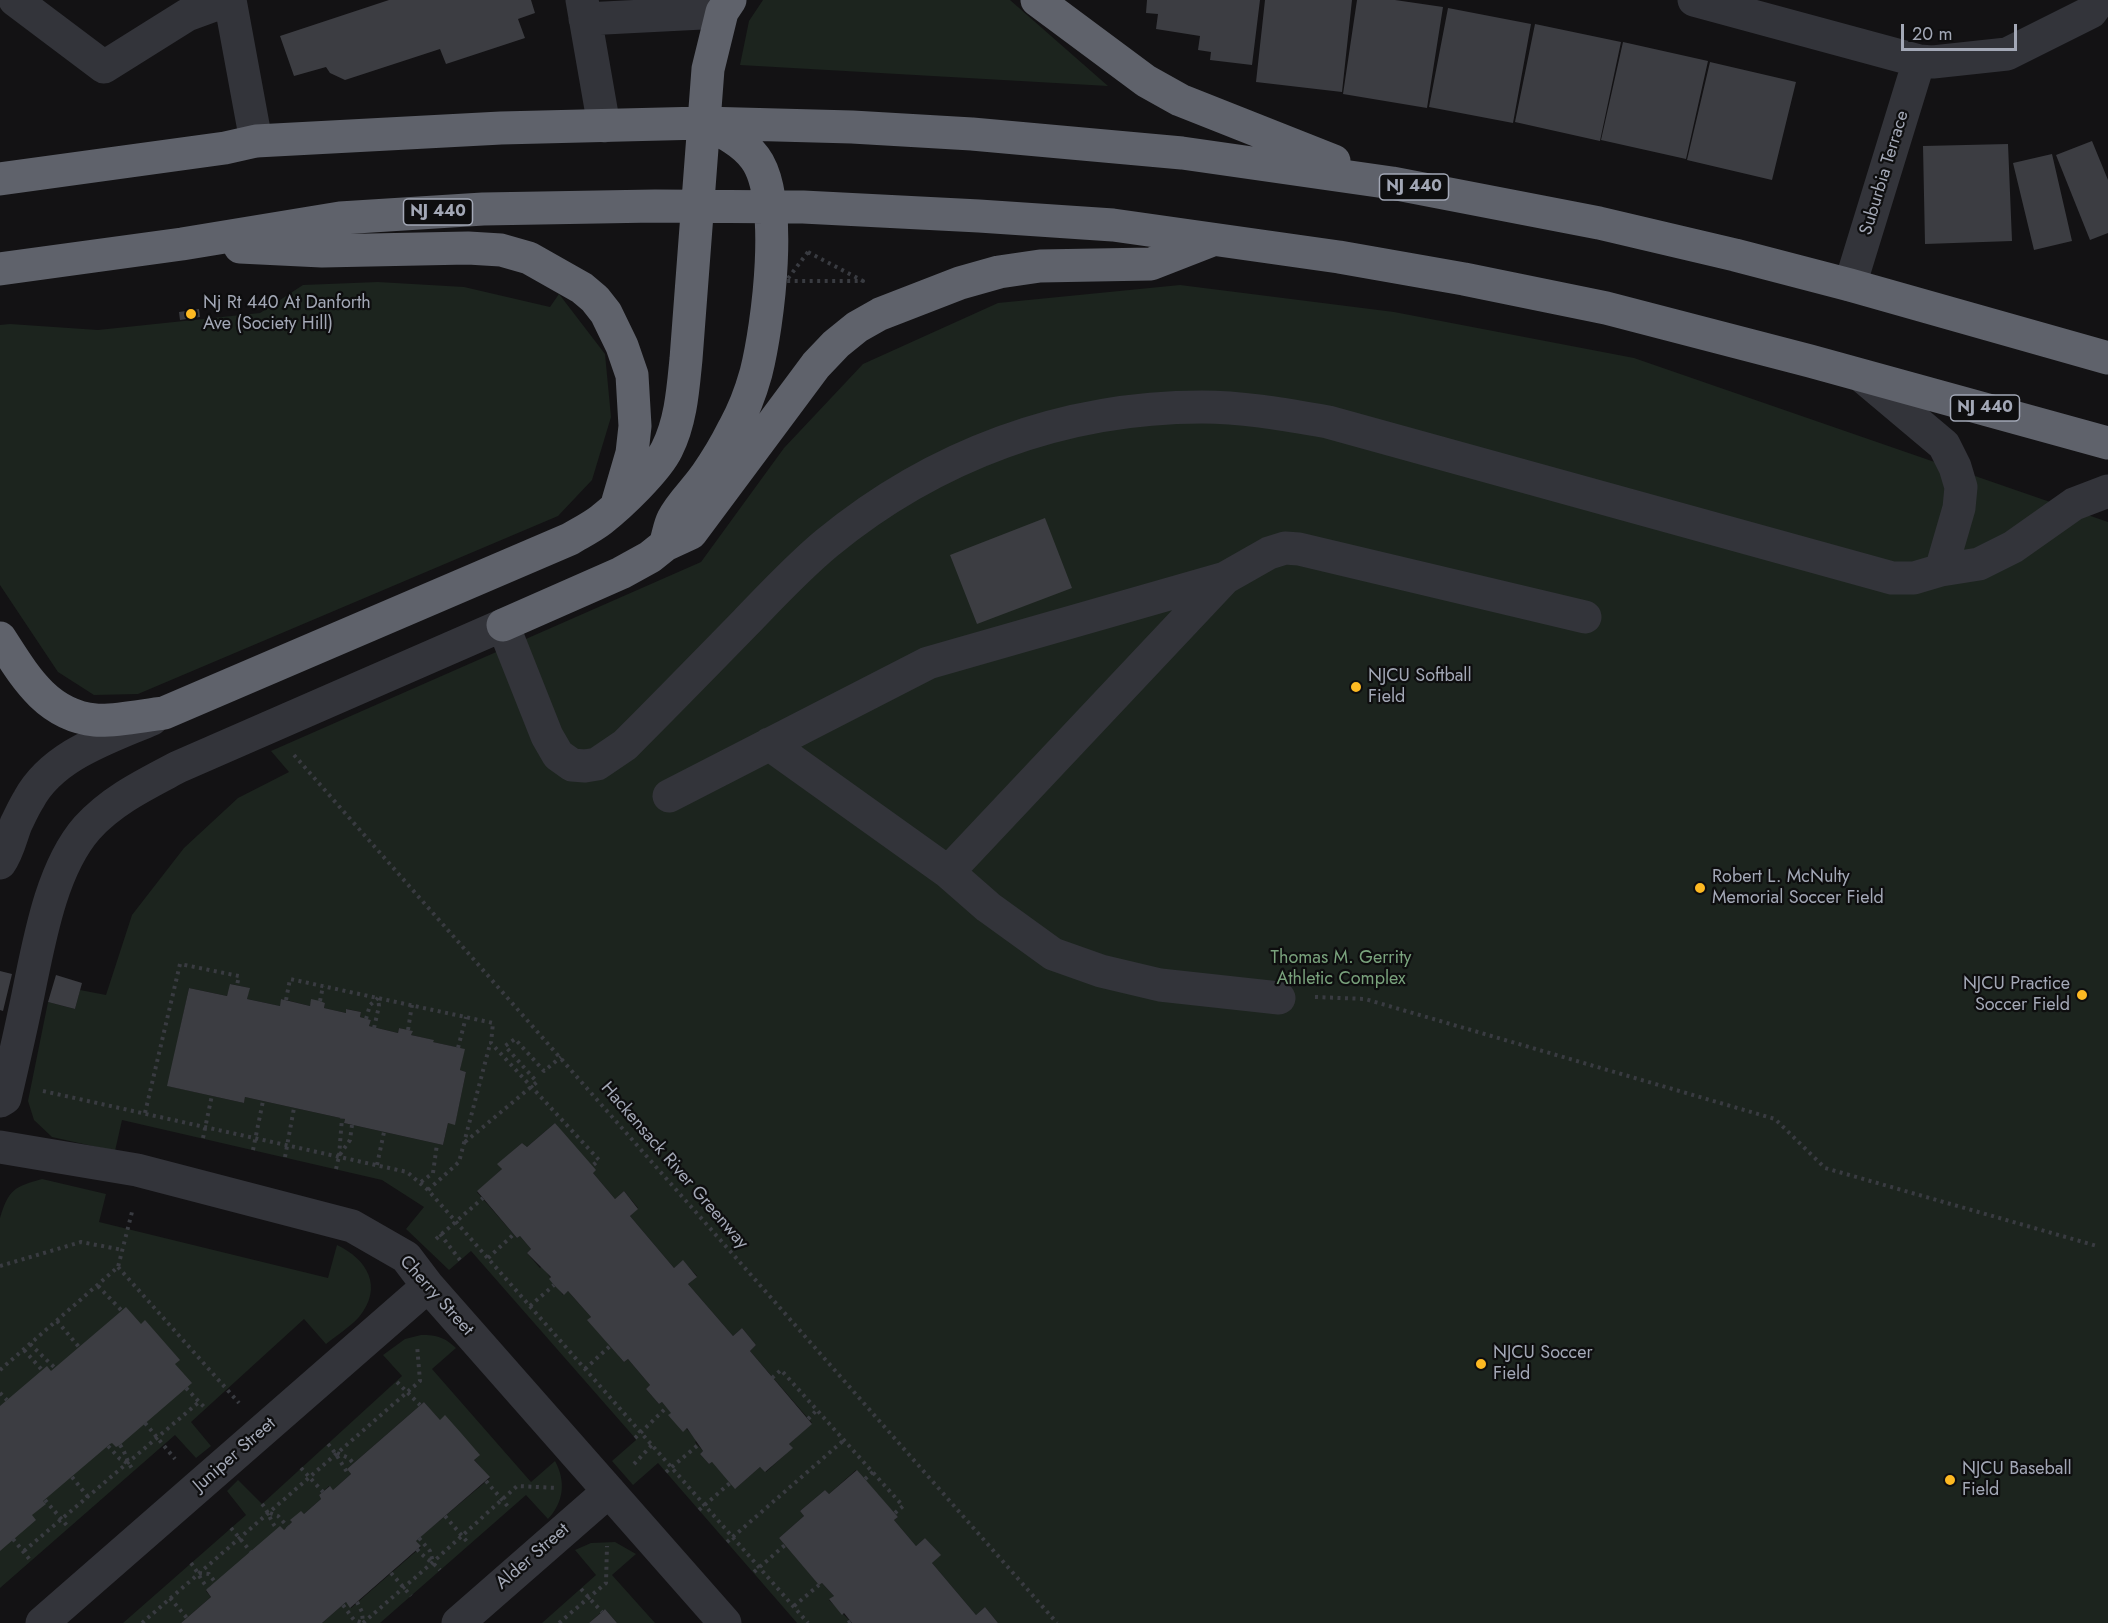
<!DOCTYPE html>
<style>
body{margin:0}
#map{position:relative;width:2108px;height:1623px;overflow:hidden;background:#131214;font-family:Jost,sans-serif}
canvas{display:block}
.scale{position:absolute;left:1901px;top:24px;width:116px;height:27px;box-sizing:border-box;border:3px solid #a3a8b6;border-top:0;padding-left:8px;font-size:18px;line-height:21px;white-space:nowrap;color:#a3a8b6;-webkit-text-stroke:4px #0e0e0f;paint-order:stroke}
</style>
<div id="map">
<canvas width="2108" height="1623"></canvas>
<div class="scale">20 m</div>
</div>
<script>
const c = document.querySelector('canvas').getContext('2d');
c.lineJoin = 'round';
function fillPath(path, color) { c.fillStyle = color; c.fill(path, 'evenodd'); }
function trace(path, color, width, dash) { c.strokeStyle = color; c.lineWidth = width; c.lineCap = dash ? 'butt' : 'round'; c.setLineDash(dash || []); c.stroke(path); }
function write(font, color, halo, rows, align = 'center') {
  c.font = font + ' Jost,sans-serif'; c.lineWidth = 4.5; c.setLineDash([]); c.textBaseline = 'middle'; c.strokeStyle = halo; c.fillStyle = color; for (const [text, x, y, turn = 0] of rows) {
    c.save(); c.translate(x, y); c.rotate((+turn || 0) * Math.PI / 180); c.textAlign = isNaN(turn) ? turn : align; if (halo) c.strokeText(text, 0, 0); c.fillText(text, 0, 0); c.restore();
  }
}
fillPath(new Path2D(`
 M763,0H1010L1108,86L740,65L749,21Z
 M378,282L464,287L550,307L559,294L605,354L611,417L592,480L558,516L138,694L94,695L58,672L0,585V325L10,324L98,330L260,313L303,285Z
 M1180,285L1394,312L1634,358L2108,522V1623H998L985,1607L976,1615L932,1563L940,1555L925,1538L916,1546L894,1520L898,1517L856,1470L829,1494L825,1490L800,1511L804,1516L779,1538L819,1584L822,1583L834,1596L829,1600L852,1623H797L658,1463L633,1485L612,1461L636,1440L635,1438L471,1251L449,1270L406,1229L424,1207L382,1180L122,1120L115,1151L52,1137L34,1120L28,1101L48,1002L75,1009L80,990L106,995L132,915L184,848L238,798L289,772L271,751L701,562L784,448L863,364L998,303ZM231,984L249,988L247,999L280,1006L282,999L310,1006L312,1000L325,1003L324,1008L346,1013L347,1009L361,1012L360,1017L371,1020L369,1026L398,1033L399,1028L412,1031L411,1035L433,1040V1042L464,1049L460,1070L466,1072L455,1124L448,1123L443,1145L344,1123L345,1119L245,1097L244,1103L168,1086L189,988L227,996ZM555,1123L593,1173L615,1199L624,1191L638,1208L630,1216L674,1268L683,1261L697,1276L688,1284L733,1336L742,1328L756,1345L750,1351L812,1423L789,1444L792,1448L766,1472L760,1467L736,1488L712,1462L709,1464L700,1454L703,1451L695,1442L697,1440L662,1402L659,1404L646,1389L650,1385L628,1359L624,1362L588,1320L591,1317L568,1291L563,1295L542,1266L540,1268L527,1253L531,1249L520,1236L517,1238L477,1192L502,1169L498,1164L522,1143L527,1147Z
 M42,1179L106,1194L99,1222L328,1278L337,1245C367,1259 384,1287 359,1317C350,1327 337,1335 326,1344L304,1319L191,1422L211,1446L196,1458L175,1435L0,1588V1218C9,1189 14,1187 42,1179Z
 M421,1335C437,1335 444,1337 456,1348L432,1369L531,1482L555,1461C566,1481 564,1502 548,1519L526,1495L380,1623H322L346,1602L351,1608L421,1547L416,1541L419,1538L490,1478L424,1402L347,1469L351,1474L333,1490L329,1486L319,1495L321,1499L304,1514L291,1520L292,1522L284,1530L208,1588L206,1591L211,1597L181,1623H123L246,1515L227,1491L238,1480L262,1504L402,1376L383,1355L405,1339Z
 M615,1542L636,1554L612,1575L655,1623H617L605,1609L589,1623H542L596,1575L575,1550L591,1543Z`), '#1c241e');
fillPath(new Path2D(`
 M389,0H531L535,13L518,19L525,38L446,64L440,49L345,80L330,73L326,67L294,76L280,36Z
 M1147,0H1260L1252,65L1210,60L1211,52L1198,50L1200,36L1156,29L1158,14L1146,13Z
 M1265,0H1352L1342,92L1256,82Z
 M1357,0H1395L1443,7L1427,108L1343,94Z
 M1448,8L1531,24L1513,123L1429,107Z
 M1535,24L1621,42L1600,141L1515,122Z
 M1623,42L1708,61L1686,159L1601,140Z
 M1710,62L1796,82L1772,180L1687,160Z
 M2092,141L2108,180V233L2090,240L2056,155Z
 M2008,144L2012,241L1925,244L1923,146Z
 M2052,154L2072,241L2034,250L2013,163Z
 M199,309L200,317L180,320L179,312Z
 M1045,518L1072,588L977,624L950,555Z
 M0,971L12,974L3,1011L0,1010Z
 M56,975L82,983L75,1009L48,1002Z
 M230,984L250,988L247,999L280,1006L281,999L310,1006L311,999L320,1001L325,1003L324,1008L346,1013V1009L361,1012L360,1017L371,1020L369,1026L398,1033L399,1028L413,1031L411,1035L434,1040L433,1042L465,1049L460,1070L466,1072L455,1125L448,1123L443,1145L344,1123L345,1119L263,1101L245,1097L244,1103L167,1086L189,988L227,996Z
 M555,1123L596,1170L593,1173L615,1199L624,1191L638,1209L630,1216L674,1268L683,1260L697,1277L688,1284L733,1336L742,1328L756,1345L750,1351L812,1424L789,1444L793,1448L765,1472L760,1467L735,1489L712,1462L709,1464L700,1454L703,1451L687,1428L683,1432L668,1415L671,1413L662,1402L659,1404L646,1389L650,1385L628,1359L624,1362L587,1320L591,1317L568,1291L564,1295L554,1285L549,1279L551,1277L527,1253L531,1249L520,1236L517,1238L477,1191L502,1169L497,1164L522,1143L527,1147Z
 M126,1307L141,1324L145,1320L180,1360L175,1364L192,1383L120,1445L116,1447L112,1443L110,1444L43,1501L46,1504L32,1515L36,1520L0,1551V1406L47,1366L51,1371Z
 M424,1402L440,1420L445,1415L461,1433L480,1455L474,1460L490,1477L416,1541L421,1546L350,1608L346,1602L322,1623H181L211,1597L206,1590L208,1588L280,1526L284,1530L292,1522L290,1520L301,1511L304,1514L321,1499L319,1495L330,1486L333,1490L351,1474L347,1469Z
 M857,1470L898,1517L894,1520L916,1546L925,1538L941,1555L932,1563L976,1615L985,1607L998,1623H852L844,1613L842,1615L829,1599L834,1596L822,1583L819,1585L779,1538L804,1516L800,1511L825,1490L829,1494Z
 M605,1609L617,1623H589L602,1612Z`), '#3c3d42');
trace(new Path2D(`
 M808,252L863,281H786Z
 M294,755L1057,1623
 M1315,997L1365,999L1775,1119L1825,1168L2097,1246
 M286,1000L290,979L493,1023L491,1043L599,1160L592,1166
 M320,1001L323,986
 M366,1019L370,1005L378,998
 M374,1028L379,1006L378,998
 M408,1030L412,1005
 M458,1048L466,1017
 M43,1091L407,1172L428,1190L808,1623
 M145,1113L180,964L239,976L237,985
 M203,1138L212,1095
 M465,1142L537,1082L505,1046L515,1039L544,1071L561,1057
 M253,1150L263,1101
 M339,1156L342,1118
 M285,1157L294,1108
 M377,1165L384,1132
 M336,1169L339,1156L350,1140L352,1125
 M421,1182L433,1173L437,1144
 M428,1190L459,1162L490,1044
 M440,1234L460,1260
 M436,1239L483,1198
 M488,1258L514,1234
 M0,1266L81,1242L123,1250
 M118,1267L239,1403
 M98,1286L122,1311
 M530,1306L554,1285
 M57,1321L79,1347
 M30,1344L55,1368
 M24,1350L42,1370
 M585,1369L610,1346
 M0,1370L118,1267L133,1208
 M772,1378L781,1370L903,1506L895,1513
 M397,1382L420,1405
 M186,1388L206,1409
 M0,1393L7,1400
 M808,1419L817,1410
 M145,1423L175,1459
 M635,1438L666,1408
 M328,1444C337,1454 342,1465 349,1475
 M120,1445C126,1453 127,1463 134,1471
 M108,1446L120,1459L127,1463
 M337,1453L349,1458L353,1463
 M634,1464L652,1445
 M301,1468L323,1492
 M666,1472L698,1445
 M72,1477L88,1497
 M865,1479L873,1472
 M486,1481L510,1509
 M45,1500L69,1528
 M262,1504C269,1512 270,1521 277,1529
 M699,1510L730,1483
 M270,1513L278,1516L288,1527
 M445,1516L469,1544
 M231,1528L251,1552
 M419,1538L430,1551L433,1562
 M13,1539L31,1561
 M727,1542L844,1440
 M417,1549C424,1558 433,1562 440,1570
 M24,1551L199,1402
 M191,1563C198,1572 201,1581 208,1588
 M754,1572L785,1545
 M199,1573L209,1574L215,1582
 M391,1573L411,1596
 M581,1589L602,1612
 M170,1598L187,1618
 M357,1602L362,1612L363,1623
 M343,1605L354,1620L363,1623
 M794,1606L819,1585
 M142,1623L420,1381L417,1345
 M363,1623L433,1562L517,1486L557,1488
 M559,1623L606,1583L607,1546
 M848,1623L851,1621`), '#393b41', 4, [3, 4.5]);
trace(new Path2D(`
 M15,0L104,67L187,15L228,0
 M230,0L256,141
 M582,0L604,126
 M1694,0L1919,61L1933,62L2007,54L2091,12L2100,0
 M585,19L722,12
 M1850,285L1919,61
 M1862,376L1944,445L1955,467L1961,487L1959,508L1941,570
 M1225,578L948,872L988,907L1053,954L1101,971L1160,985L1279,998
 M769,744L948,872
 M669,796L928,663L1225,578L1269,553L1285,548L1299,549L1585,617
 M0,863C8,852 11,837 16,824C20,816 24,807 29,799C53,755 108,738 152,719
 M0,1101L5,1098C13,1064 21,1029 28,995C39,942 51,869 87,828C112,800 146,784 178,767L503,625L547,736L558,755L572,765L585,766L597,764L625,745C666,704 706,663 746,622C772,595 798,567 827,543C934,455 1064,407 1202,407C1244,407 1287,415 1328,422L1892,578H1914L1941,570L1979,564L2013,547L2074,504L2108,491
 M0,1147L137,1170L352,1226L406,1257L428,1286L725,1623
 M42,1623L428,1286
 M458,1623L609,1491`), '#33343a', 33);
trace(new Path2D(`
 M1037,0L1146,81L1180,100L1334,161
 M0,179L225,148L256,141L501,128L703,123L852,127L972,134L1182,153L1392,183L1599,223L1735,255L1850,285L2108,358
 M240,247L322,251L468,248L501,250L529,258L582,288L595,299L606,313L622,346L632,375L635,426L632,453L618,501
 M0,269L182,244L340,218L483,209L655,206L803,207L979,216L1113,225L1339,257L1464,279L1606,308L1810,361L2108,443
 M665,545C668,537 669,527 673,519C681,503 696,490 706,475C716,461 726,444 734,428C743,412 751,391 756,373C768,325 785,198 755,158C743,142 725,133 707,124
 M503,625L621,573L650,557L665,545L691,533L816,365L836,344L857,327L880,314L960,283L999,272L1040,266L1151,264L1210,241
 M0,638C24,675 46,715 95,720C113,722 145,715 164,713L570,539C580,533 592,527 601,520C620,505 657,470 667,449C681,421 683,389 686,359L708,69L722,12L730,0`), '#5f626b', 33);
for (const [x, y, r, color] of [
 [191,314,6,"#fdb922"],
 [1356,687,6,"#fdb922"],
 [1700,888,6,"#fdb922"],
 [2082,995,6,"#fdb922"],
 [1481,1364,6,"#fdb922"],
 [1950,1480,6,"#fdb922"]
]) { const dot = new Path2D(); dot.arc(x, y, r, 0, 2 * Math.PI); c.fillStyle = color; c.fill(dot); trace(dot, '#0e0e0f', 2); }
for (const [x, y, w] of [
 [1414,187,69],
 [438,212,69],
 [1985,408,69]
]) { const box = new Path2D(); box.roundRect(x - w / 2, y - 13, w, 26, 4.5); c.fillStyle = '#0e0e0f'; c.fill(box); trace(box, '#a3a8b6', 1.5); }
write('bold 16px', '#a3a8b6', null, [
 ["NJ 440",1414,187],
 ["NJ 440",438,212],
 ["NJ 440",1985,408]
]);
write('18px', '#a3a8b6', '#0e0e0f', [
 ["Suburbia Terrace",1885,173,-73],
 ["Hackensack River Greenway",674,1166,49],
 ["Cherry Street",436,1296,48],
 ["Juniper Street",235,1455,-41],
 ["Alder Street",533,1557,-41]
]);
write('18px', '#a3a8b6', '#0e0e0f', [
 ["Nj Rt 440 At Danforth",203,304],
 ["Ave (Society Hill)",203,325],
 ["NJCU Softball",1368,677],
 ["Field",1368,698],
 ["Robert L. McNulty",1712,878],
 ["Memorial Soccer Field",1712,899],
 ["NJCU Practice",2070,985,"right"],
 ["Soccer Field",2070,1006,"right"],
 ["NJCU Soccer",1493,1354],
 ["Field",1493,1375],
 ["NJCU Baseball",1962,1470],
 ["Field",1962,1491]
], 'left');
write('18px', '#79a27c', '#0e0e0f', [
 ["Thomas M. Gerrity",1341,959],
 ["Athletic Complex",1341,980]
]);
</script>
